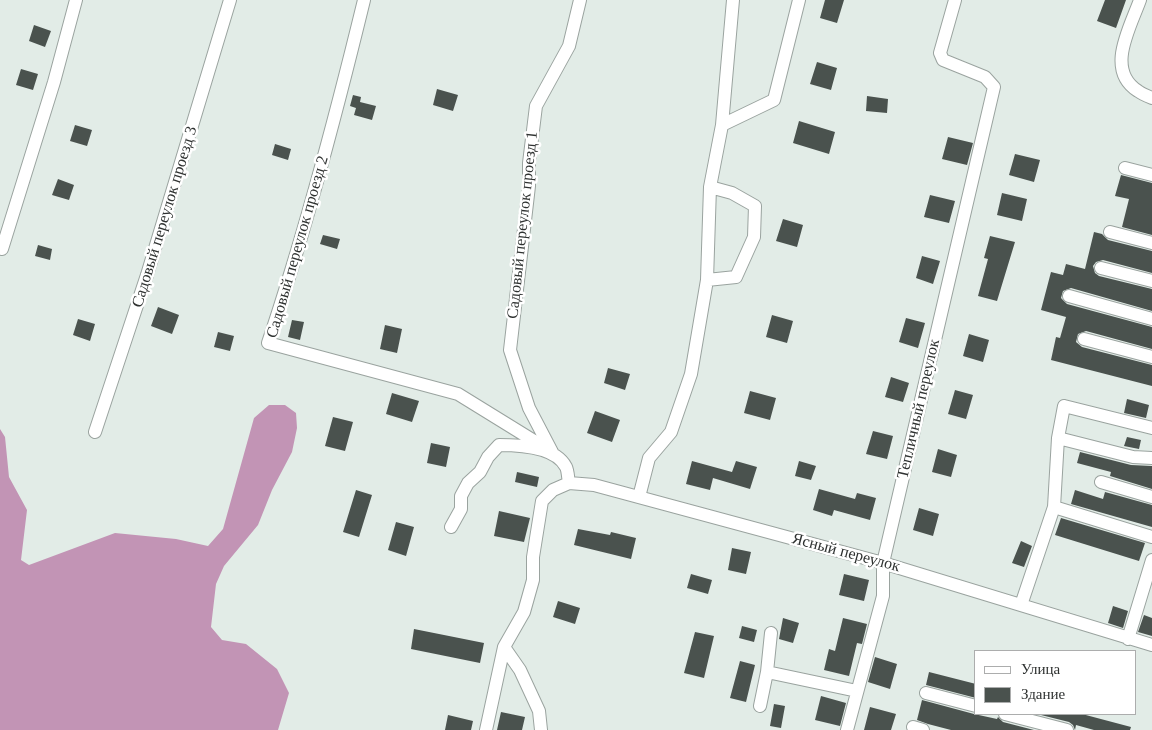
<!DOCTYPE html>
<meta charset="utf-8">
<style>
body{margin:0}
#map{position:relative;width:1152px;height:730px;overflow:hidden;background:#e2ece7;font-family:"Times New Roman",serif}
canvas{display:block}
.legend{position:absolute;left:974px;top:650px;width:162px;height:65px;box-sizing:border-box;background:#fff;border:1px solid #acadad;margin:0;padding:6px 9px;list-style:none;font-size:15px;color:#2f3231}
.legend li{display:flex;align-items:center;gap:10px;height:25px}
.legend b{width:25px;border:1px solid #acadad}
</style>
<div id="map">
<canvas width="1152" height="730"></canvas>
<ul class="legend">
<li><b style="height:6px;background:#fff"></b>Улица</li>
<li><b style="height:14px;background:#4a524e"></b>Здание</li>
</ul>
</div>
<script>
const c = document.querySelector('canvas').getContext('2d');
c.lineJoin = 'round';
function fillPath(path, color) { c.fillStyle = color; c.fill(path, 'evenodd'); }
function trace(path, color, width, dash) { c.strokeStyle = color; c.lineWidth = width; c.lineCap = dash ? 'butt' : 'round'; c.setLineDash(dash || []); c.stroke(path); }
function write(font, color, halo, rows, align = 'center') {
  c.font = font + ' "Times New Roman",serif'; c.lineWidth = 5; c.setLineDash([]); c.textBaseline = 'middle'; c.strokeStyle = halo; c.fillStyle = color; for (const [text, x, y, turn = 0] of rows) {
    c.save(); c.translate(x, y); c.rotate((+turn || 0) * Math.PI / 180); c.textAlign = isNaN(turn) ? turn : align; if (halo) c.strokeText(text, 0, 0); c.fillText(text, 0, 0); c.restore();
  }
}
fillPath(new Path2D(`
 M269,405H285L296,413L297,428L292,452L272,490L258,525L224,566L216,584L211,627L222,640L246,644L277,669L289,693L278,730H0V429L5,437L9,477L27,510L21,560L29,565L115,533L176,539L208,546L223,529L254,418Z`), '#c294b5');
fillPath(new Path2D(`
 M825,0H844L837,23L820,18Z
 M1105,0H1126L1116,28L1097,21Z
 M34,25L51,31L45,47L29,41Z
 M817,62L837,68L831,90L810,84Z
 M21,69L38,74L33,90L16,85Z
 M437,89L458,95L453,111L433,105Z
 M353,95L361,97L360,102L376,106L372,120L354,115L356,108L350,106Z
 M867,96L888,99L887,113L866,111Z
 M799,121L835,132L829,154L793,143Z
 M75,125L92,130L87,146L70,141Z
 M948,137L973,143L967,165L942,159Z
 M275,144L291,149L288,160L272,155Z
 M1015,154L1040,160L1034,182L1009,175Z
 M1121,175L1152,183V235L1122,227L1129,199L1115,196Z
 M58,179L74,185L69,200L52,195Z
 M1002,193L1027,199L1022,221L997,215Z
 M930,195L955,201L949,223L924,217Z
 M783,219L803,225L797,247L776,241Z
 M1094,232L1102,234L1108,240L1152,251V273L1103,260L1096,262L1093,266L1095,273L1099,276L1152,289V311L1071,288L1063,291L1061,298L1067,304L1152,327V349L1086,331L1078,334L1076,342L1082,347L1152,365V386L1051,360L1056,337L1060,338L1066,317L1041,310L1051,272L1063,275L1066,264L1085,269Z
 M323,235L340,239L337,249L320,244Z
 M990,236L1015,242L997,301L978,296L988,259L984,258Z
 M38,245L52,249L50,260L35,256Z
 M922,256L940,261L933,284L916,278Z
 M158,307L179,315L172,334L151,326Z
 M772,315L793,321L787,343L766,337Z
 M906,318L925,323L918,348L899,342Z
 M78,319L95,324L90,341L73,335Z
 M292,320L304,322L300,340L288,337Z
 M385,325L402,329L397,353L380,349Z
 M218,332L234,336L230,351L214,347Z
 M969,334L989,340L983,362L963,356Z
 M608,368L630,374L625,390L604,383Z
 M891,377L909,383L903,402L885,397Z
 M955,390L973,395L966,419L948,414Z
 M750,391L776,398L770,420L744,413Z
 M392,393L419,401L412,422L386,414Z
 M1127,399L1149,405L1146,418L1124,413Z
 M595,411L620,420L612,442L587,433Z
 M333,417L353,422L345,451L325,446Z
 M873,431L893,436L887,459L866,454Z
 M1127,437L1141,440L1139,449L1124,446Z
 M431,443L450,447L446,467L427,463Z
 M938,449L957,455L951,477L932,472Z
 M1080,452L1131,465L1152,466V489L1110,476L1111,472L1077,463Z
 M692,461L732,472L736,461L757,467L750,489L713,478L710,490L686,484Z
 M799,461L816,466L811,480L795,476Z
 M517,472L539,477L537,487L515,482Z
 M819,489L855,499L857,493L876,498L870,520L834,510L832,516L813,510Z
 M356,490L372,495L359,537L343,532Z
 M1075,490L1103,499L1105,492L1152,505V527L1071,504Z
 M919,508L939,514L933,536L913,530Z
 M499,511L530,518L524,542L494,536Z
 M1061,518L1145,543L1139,561L1055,535Z
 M396,522L414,527L406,556L388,550Z
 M578,529L610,535L611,532L636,538L631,559L574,545Z
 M1021,541L1032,546L1024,567L1012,563Z
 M732,548L751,552L746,574L728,570Z
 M691,574L712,580L708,594L687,588Z
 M844,574L869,580L864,601L839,595Z
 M558,601L580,608L575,624L553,617Z
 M1113,606L1128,611L1123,628L1108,623Z
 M1144,615L1152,618V636L1138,632Z
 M783,618L799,623L793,643L779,639Z
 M843,618L867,624L862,644L857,643L849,676L824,670L829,649L835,651Z
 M742,626L757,630L754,642L739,638Z
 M414,629L484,643L480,663L411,649Z
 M695,632L714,636L704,678L684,673Z
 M875,657L897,664L890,689L868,682Z
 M740,661L755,665L746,702L730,698Z
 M929,672L976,684V698L926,685Z
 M821,696L846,703L840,726L815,720Z
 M922,700L974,714L997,719L998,717L1003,722L1034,730H951L928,724L917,720Z
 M774,704L785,706L781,728L770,726Z
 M870,707L896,714L891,730H864Z
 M501,712L525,717L522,730H497Z
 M1037,714H1082L1131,727L1130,730H1094L1076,725L1075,730L1073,725L1069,722Z
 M448,715L473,721L471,730H445Z`), '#4a524e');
const minor = new Path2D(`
 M364,0C336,115 306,230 268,343L458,394L552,452
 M1140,0C1130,28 1105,70 1138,91C1142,94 1147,96 1152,98
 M722,125L774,100L799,0
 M1125,168L1152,175
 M1110,232L1152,243
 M2,249L54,82L76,0
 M1101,268L1152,281
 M707,280L736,277L754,237L755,206L732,193L710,187
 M1069,296L1152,319
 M1084,339L1152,357
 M95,432L147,275L230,0
 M1058,438L1064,406L1152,428
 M552,452L529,408L510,350L529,186V163L536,106L569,46L580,0
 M1101,482L1152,497
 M639,497L649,458L671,432L691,374L707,280L710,187L722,125L733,0
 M1054,507L1152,537
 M451,527L461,509V496L468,483L480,472L488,457L499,445C519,445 555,446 566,467C568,471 568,478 569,483
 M1021,605L1054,507L1058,438L1133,457L1152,458
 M1128,639L1152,560
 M767,672L771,633
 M926,693L976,706
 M760,706L767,672L857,691
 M1005,714L1067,730
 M913,727L923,730
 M486,730L504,647
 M541,730L539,711L520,670L504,647L524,612L533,580V557L542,501L553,490L569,483L594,485L883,563L1152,645
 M847,730L883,596V563L994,87L985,77L943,60L940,53L955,0`);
trace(minor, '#9aa39f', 14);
trace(minor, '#fff', 12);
write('16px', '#2f3231', '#fff', [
 ["Садовый переулок проезд 3",165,217,-73],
 ["Садовый переулок проезд 1",523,225,-84],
 ["Садовый переулок проезд 2",298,247,-74],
 ["Тепличный переулок",919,409,-77],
 ["Ясный переулок",846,553,15]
]);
</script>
